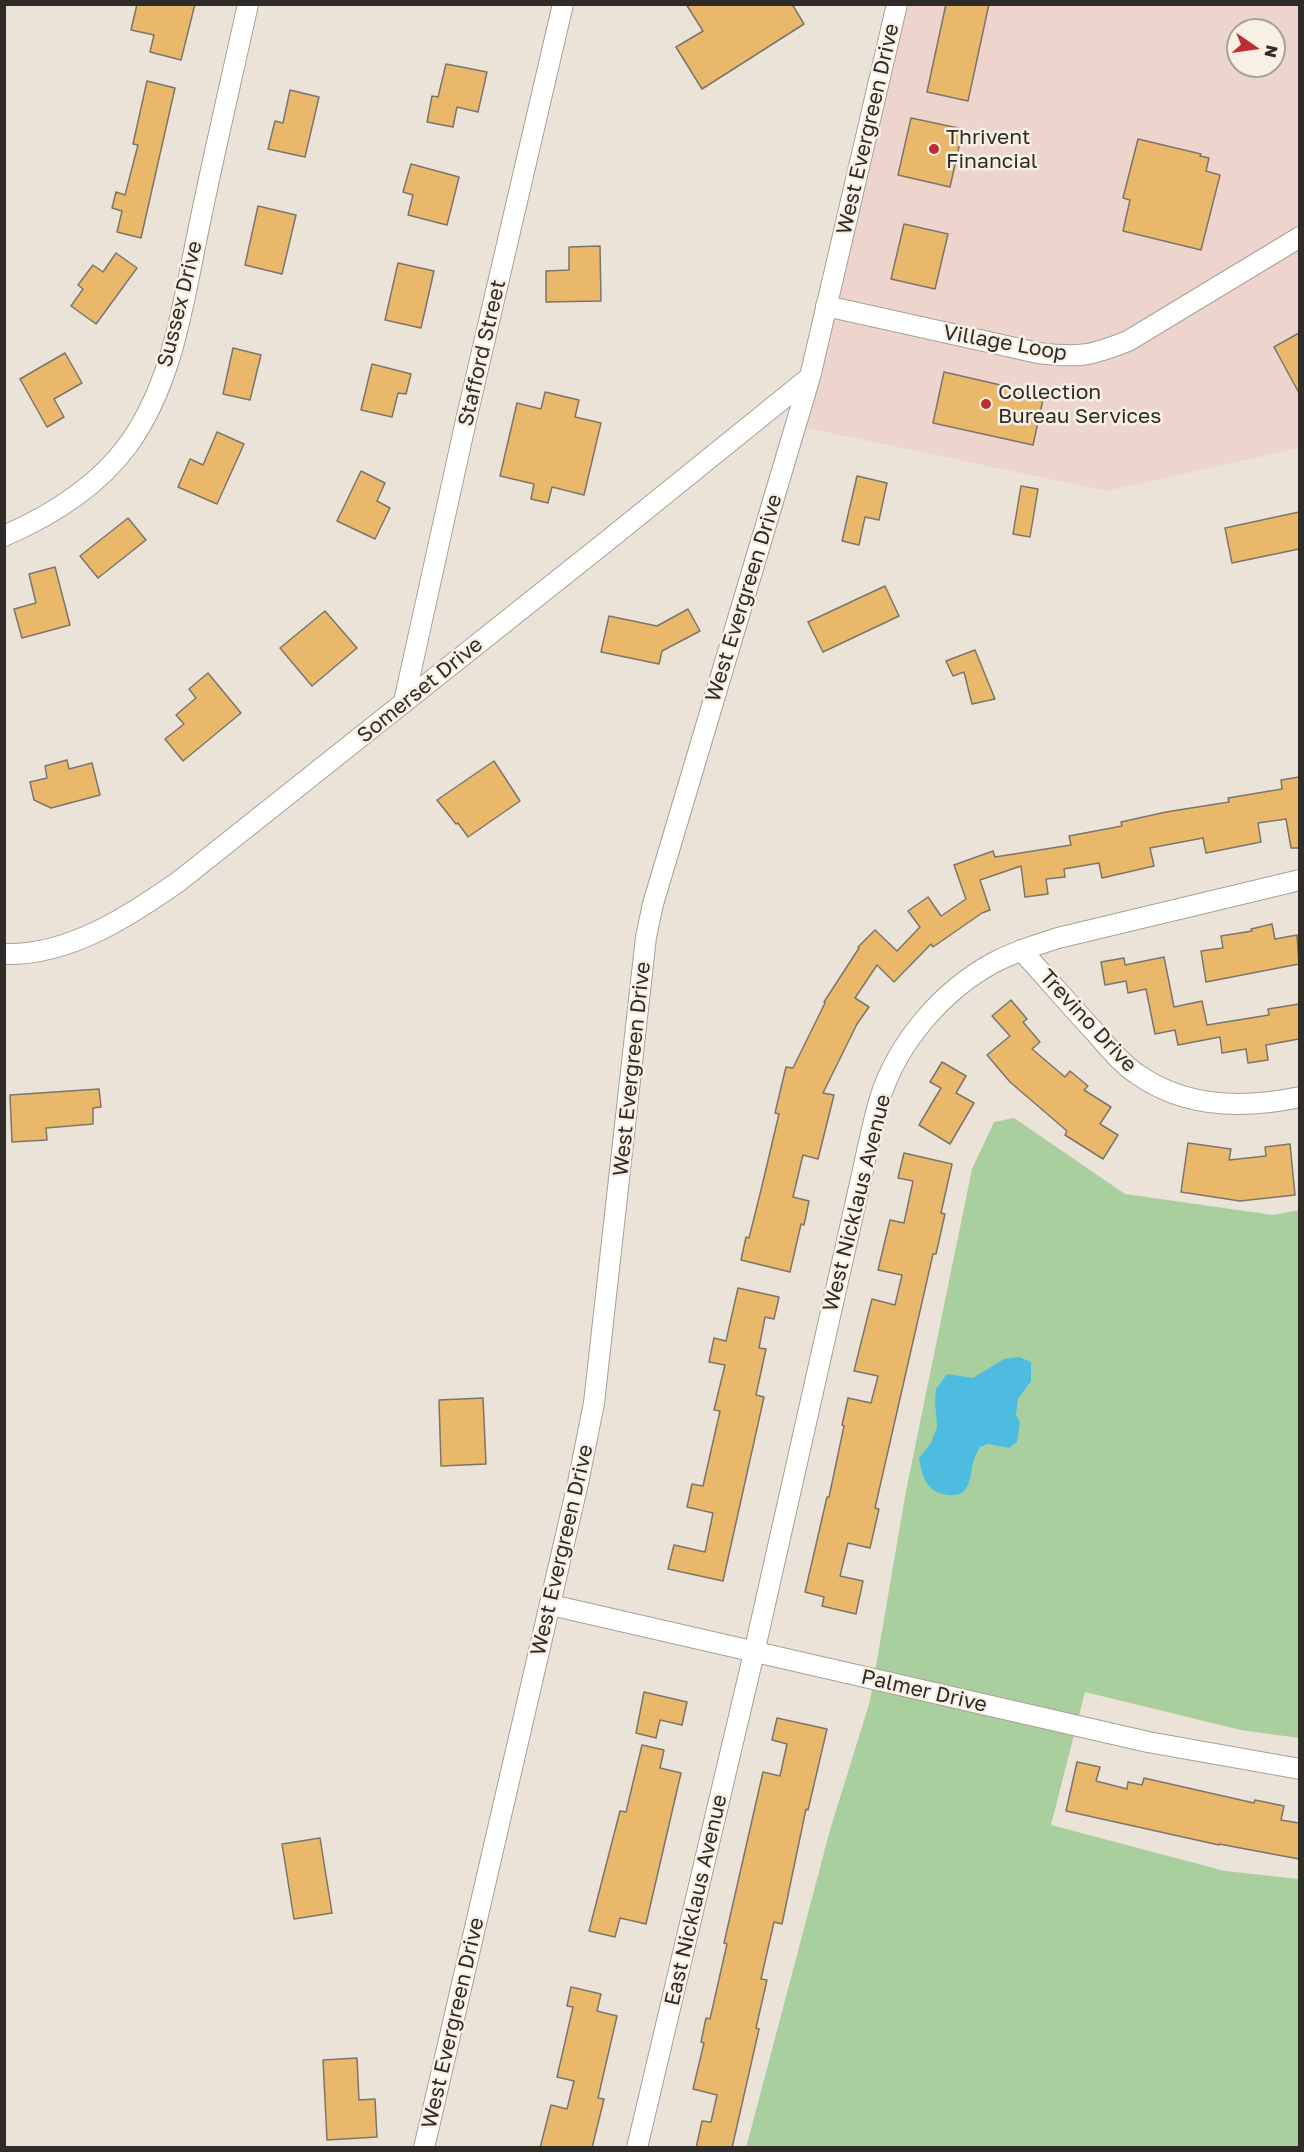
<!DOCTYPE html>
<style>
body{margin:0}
#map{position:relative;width:1304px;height:2152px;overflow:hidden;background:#ebe3d7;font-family:"Golos Text",sans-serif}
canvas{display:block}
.frame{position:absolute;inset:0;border:6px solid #2f2c28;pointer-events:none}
.north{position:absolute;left:1226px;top:18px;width:60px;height:60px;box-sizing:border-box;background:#f8f0e5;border:2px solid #a8a299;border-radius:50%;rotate:103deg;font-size:16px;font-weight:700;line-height:24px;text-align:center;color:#2f2c28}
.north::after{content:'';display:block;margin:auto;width:21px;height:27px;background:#bd2e30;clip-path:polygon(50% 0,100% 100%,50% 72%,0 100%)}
</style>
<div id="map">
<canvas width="1304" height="2152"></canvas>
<div class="frame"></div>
<div class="north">N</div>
</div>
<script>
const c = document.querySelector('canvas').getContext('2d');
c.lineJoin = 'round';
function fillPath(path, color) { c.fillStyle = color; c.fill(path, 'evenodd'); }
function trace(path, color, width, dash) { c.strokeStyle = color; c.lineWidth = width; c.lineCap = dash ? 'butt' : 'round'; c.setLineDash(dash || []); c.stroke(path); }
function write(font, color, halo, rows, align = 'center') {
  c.font = font + ' "Golos Text",sans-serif'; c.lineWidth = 5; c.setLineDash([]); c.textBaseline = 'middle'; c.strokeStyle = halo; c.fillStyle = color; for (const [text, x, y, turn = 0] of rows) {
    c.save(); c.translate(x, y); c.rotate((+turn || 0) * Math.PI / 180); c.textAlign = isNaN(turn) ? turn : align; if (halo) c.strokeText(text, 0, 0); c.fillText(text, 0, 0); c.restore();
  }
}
fillPath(new Path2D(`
 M891,5H1299V448L1107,491L803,427ZM1238,30H1274V66H1238Z`), '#edd4cd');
fillPath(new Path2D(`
 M1014,1118L1125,1194L1273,1215L1299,1210V1738L1241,1730L1085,1692L1051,1825L1225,1871L1299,1879V2147L746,2148L830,1830L870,1701L906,1491L972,1169L994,1122Z`), '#a8cf9d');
fillPath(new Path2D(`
 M1019,1357L1031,1362V1381L1018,1399L1016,1415L1020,1422L1017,1442L1009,1448L988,1444L980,1447C978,1451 975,1455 974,1460C970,1470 972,1482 964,1491C959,1495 953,1496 947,1495C926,1492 922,1476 919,1458L931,1443L937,1427L935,1401L936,1389L947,1374L973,1378L1004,1359Z`), '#4ebce0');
const building = new Path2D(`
 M137,4H195L181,60L150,52L154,35L131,30Z
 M686,4H792L804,24L702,89L676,47L703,31Z
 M946,4H989L968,101L927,92Z
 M446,64L487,72L478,112L457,107L453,127L427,122L432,96L438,97Z
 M147,81L175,88L141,238L117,232L122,211L112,208L116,192L125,195L138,145L133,144Z
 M290,90L319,97L305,157L268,149L275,121L283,123Z
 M911,118L963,129L950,187L898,175Z
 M1138,139L1201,154L1200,156L1209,158L1206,171L1220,175L1201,250L1123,231L1130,200L1123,198Z
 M411,164L459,177L447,225L408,215L413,195L403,192Z
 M258,206L296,215L282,274L245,265Z
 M904,224L948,234L935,289L891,279Z
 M600,246L601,301L546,302V271L569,270V247Z
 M116,253L137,268L96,324L71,306L83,289L78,285L93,265L103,272Z
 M398,263L434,271L421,328L385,320Z
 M1299,333V393L1274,347Z
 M233,348L261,355L250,400L223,394Z
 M65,353L82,383L54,399L64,417L47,427L20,379Z
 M372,364L411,374L406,394L398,393L392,417L361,410Z
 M944,372L1044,395L1033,445L933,423Z
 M545,392L579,400L575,417L601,423L584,495L552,487L548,503L531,499L534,484L500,476L517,403L541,409Z
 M217,432L244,444L217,504L178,487L190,459L203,465Z
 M361,471L385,483L377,501L390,508L375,539L337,521Z
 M857,476L887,483L879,520L865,517L859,545L842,541Z
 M1021,486L1038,489L1030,537L1013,534Z
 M1299,512V549L1232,563L1225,528Z
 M128,518L146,540L98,578L80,556Z
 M55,567L70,625L22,638L14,609L36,603L29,574Z
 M885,586L899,616L823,652L808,622Z
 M688,609L700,631L662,651L659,664L601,652L609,616L657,626Z
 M325,611L357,648L312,686L280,648Z
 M975,650L995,699L972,704L964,672L953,676L946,661Z
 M208,673L241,713L183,761L165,739L184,724L176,715L196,698L189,689Z
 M67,760L69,769L92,763L100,795L51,808L34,800L30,782L47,778L45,766Z
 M494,761L520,801L468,837L458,823L456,824L437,800Z
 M1299,777V848H1291L1286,819L1258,823L1261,842L1206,853L1203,838L1150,848L1154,866L1102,878L1099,863L1064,869L1065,877L1046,879L1048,894L1025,897L1021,866L980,880L990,910L982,913L933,947L931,944L894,982L877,965L855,998L869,1007L857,1024L823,1093L834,1095L818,1159L803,1155L793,1197L809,1201L804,1225L801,1224L790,1272L741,1260L746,1237L749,1238L761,1190L779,1114L775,1113L786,1067L793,1068L825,1003L824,1002L859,948L858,947L875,930L897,951L920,927L908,911L928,897L941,916L966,899L954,865L993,851L995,857L1071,845L1069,836L1122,826L1121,822L1166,812L1229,802L1228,798L1282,789L1281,780Z
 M1272,924L1275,939L1297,935L1299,964L1206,982L1201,951L1223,948L1221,936L1252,931L1251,929Z
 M1164,957L1174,1007L1202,1001L1207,1025L1269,1015L1268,1009L1299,1004V1039L1266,1045L1268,1060L1248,1063L1246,1049L1222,1053L1220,1037L1178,1045L1175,1030L1155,1034L1146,989L1128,993L1126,981L1105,985L1101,962L1124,958L1125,965Z
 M1011,1000L1027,1019L1023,1022L1040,1042L1032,1049L1065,1077L1070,1071L1088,1086L1084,1090L1111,1107L1100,1124L1118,1135L1103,1159L1065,1135L1067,1131L1010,1082L987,1055L1010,1036L992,1016Z
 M942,1062L966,1076L956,1093L974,1103L950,1144L919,1125L941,1088L930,1082Z
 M99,1089L101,1107L93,1108V1124L46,1128L47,1140L12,1142L10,1095Z
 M1188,1143L1231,1149L1229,1160L1266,1156L1265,1147L1290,1144L1295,1195L1240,1201L1181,1192Z
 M904,1153L952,1164L941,1213L945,1214L936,1254H933L875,1508L879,1509L870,1548L848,1543L840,1576L863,1581L856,1614L822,1606L824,1597L805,1592L827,1497H829L844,1426L842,1425L848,1398L871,1403L878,1376L854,1371L872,1299L895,1305L902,1275L878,1270L890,1220L904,1223L913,1181L898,1178Z
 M738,1288L779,1297L774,1319L765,1317L759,1348L766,1349L756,1395L764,1397L723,1581L668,1569L674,1545L705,1552L713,1513L687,1507L692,1484L703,1486L720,1411L714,1410L725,1365L709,1362L714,1338L726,1341Z
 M483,1398L486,1464L441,1466L439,1400Z
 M644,1692L687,1702L682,1725L660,1720L656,1738L636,1733Z
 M777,1718L827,1729L808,1810L806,1809L782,1924L774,1922L761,1979L767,1980L756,2028L759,2029L732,2148H696L702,2121L711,2122L717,2095L693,2089L704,2043L701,2042L706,2018L710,2019L727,1944L724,1943L763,1772L780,1776L787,1744L772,1740Z
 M642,1745L664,1750L660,1768L681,1773L646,1924L620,1918L615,1937L589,1931L620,1811L626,1812Z
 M1077,1762L1100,1767L1096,1781L1127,1789L1128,1782L1142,1785L1144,1778L1254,1803L1255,1800L1284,1806L1281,1820L1299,1823V1859L1219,1844V1845L1066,1811Z
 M320,1838L332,1913L294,1919L282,1844Z
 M571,1987L601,1994L597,2011L617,2016L598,2098L604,2099L592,2148H540L551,2105L567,2109L574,2081L557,2077L573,2007L567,2006Z
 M357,2058L359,2100L375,2099L377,2137L327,2140L323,2060Z`);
fillPath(building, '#eab86b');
trace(building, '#7c756b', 1.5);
const minor = new Path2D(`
 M826,306L1038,353C1079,358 1090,356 1128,341L1300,237
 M4,536C50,516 98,486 128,445C174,382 184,297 200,222C215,149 232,77 248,4
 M404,702L467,416L563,4
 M1021,950C1045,976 1068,1003 1092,1029C1106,1044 1119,1062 1137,1074C1185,1108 1244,1109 1300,1097
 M4,954C68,956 128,917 178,882L607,541L810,377
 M551,1605L1148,1742L1300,1769
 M424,2148L578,1483L594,1403L646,937L653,904L810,377L897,4
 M637,2148L754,1653L863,1170C868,1146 873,1122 880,1098C898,1042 942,991 993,963C1014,952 1036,945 1058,938L1300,880`);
trace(minor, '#a7a095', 22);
trace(minor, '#fff', 20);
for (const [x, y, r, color] of [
 [934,149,6,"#bd2e30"],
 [986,404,6,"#bd2e30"]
]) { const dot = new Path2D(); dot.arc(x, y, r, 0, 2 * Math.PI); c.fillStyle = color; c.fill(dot); trace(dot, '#f8f0e5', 2); }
write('21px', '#2f2c28', '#f8f0e5', [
 ["West Evergreen Drive",868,129,-77],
 ["Sussex Drive",180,304,-76],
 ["Village Loop",1005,343,10],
 ["Stafford Street",482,353,-77],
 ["West Evergreen Drive",744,598,-73],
 ["Somerset Drive",420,690,-39],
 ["Trevino Drive",1088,1021,47],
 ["West Evergreen Drive",632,1069,-84],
 ["West Nicklaus Avenue",857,1203,-76],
 ["West Evergreen Drive",562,1550,-77],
 ["Palmer Drive",924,1691,13],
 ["East Nicklaus Avenue",696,1900,-77],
 ["West Evergreen Drive",453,2023,-77]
]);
write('21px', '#2f2c28', '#f8f0e5', [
 ["Thrivent",946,137],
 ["Financial",946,161],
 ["Collection",998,392],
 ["Bureau Services",998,416]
], 'left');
</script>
